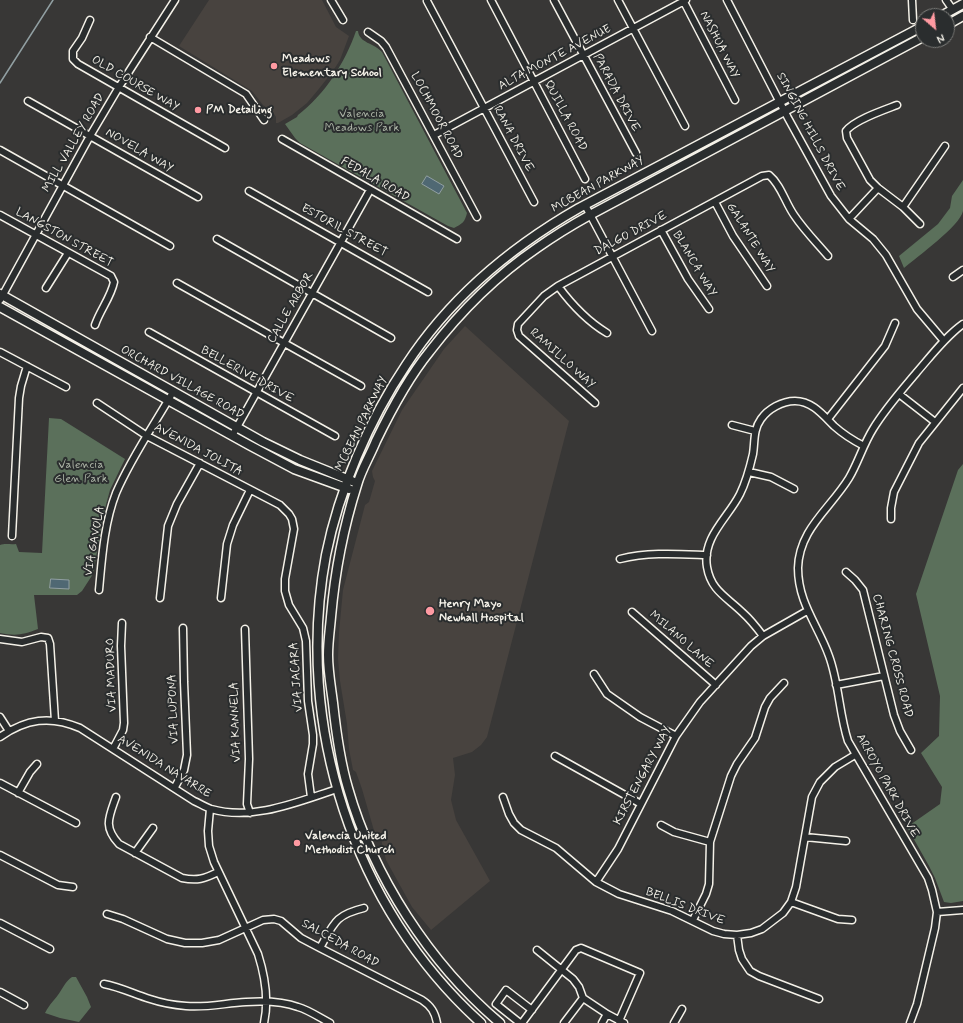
<!DOCTYPE html>
<style>
body{margin:0}
#map{position:relative;width:963px;height:1023px;overflow:hidden;background:#383736;font-family:Mynerve,sans-serif}
canvas{display:block}
.north{position:absolute;left:915px;top:8px;width:40px;height:40px;box-sizing:border-box;background:#2a2d2e;border:1px solid #7b7b78;border-radius:50%;rotate:152deg;font-size:11px;font-weight:700;line-height:16px;text-align:center;color:#f4f1e8}
.north::after{content:'';display:block;margin:auto;width:14px;height:18px;background:#ff9aa2;clip-path:polygon(50% 0,100% 100%,50% 72%,0 100%)}
</style>
<div id="map">
<canvas width="963" height="1023"></canvas>
<div class="north">N</div>
</div>
<script>
const c = document.querySelector('canvas').getContext('2d');
c.lineJoin = 'round';
function fillPath(path, color) { c.fillStyle = color; c.fill(path, 'evenodd'); }
function trace(path, color, width, dash) { c.strokeStyle = color; c.lineWidth = width; c.lineCap = dash ? 'butt' : 'round'; c.setLineDash(dash || []); c.stroke(path); }
function write(font, color, halo, rows, align = 'center') {
  c.font = font + ' Mynerve,sans-serif'; c.lineWidth = 4; c.setLineDash([]); c.textBaseline = 'middle'; c.strokeStyle = halo; c.fillStyle = color; for (const [text, x, y, turn = 0] of rows) {
    c.save(); c.translate(x, y); c.rotate((+turn || 0) * Math.PI / 180); c.textAlign = isNaN(turn) ? turn : align; if (halo) c.strokeText(text, 0, 0); c.fillText(text, 0, 0); c.restore();
  }
}
fillPath(new Path2D(`
 M209,0H322L336,27L349,36L340,60L333,71L318,90L307,103L292,115L278,123H276V117L274,114L263,105L252,91L179,46Z
 M465,326L569,421L487,737L481,745L472,752L453,758L455,775L451,800L456,820L490,881L431,930L412,907L386,860L381,839L377,841L362,789L356,772L353,770L349,749L347,724L340,681L338,659L339,632L343,590L365,505L369,502L375,481L373,477L372,471L402,410L444,349Z`), '#48433f');
fillPath(new Path2D(`
 M356,31H358C359,43 374,43 382,52L467,213C465,222 462,224 454,228L448,226L300,143L295,138L285,124L297,117L298,115C325,94 345,63 356,31Z
 M963,180C963,190 963,201 963,211C960,226 917,257 904,268L899,256L938,224L950,208L952,196Z
 M49,418L61,419L125,459L110,490L104,512L93,574L82,591L77,595H34L38,629C23,635 16,636 0,633V545C6,543 10,545 16,544L19,552L42,553Z
 M963,464V901L951,903L944,902L935,878L929,866L907,827L940,804L942,787L921,753L939,736L940,696L916,594L958,470Z
 M72,977H76L87,997L91,1007L79,1022L60,1018L45,1013C50,1003 55,1000 60,992C64,986 66,981 72,977Z`), '#5b705b');
const water = new Path2D(`
 M427,176L444,186L439,194L422,184Z
 M51,579L69,580V589L50,588Z`);
fillPath(water, '#4f6873');
trace(water, '#919fa2', 1);
trace(new Path2D(`
 M0,83L53,0`), '#919fa2', 1.5);
const street = new Path2D(`
 M331,0L343,20
 M491,0L585,179
 M554,0L636,153
 M618,0L685,126
 M683,0L735,100
 M727,0L788,118L831,196L849,219L873,239L886,255L917,309L944,341
 M912,0L913,20
 M946,0L953,10
 M427,1L534,202
 M90,20L82,38L73,51V59L78,64L225,148
 M368,32L381,41L386,47L477,217
 M150,37L246,94L264,120
 M28,101L198,197
 M897,105C884,110 854,120 846,131L847,138L870,180L878,188L903,207L920,224
 M434,135L686,0
 M282,139L457,239
 M0,150L170,246
 M249,191L428,292
 M715,202L733,236L767,286
 M585,205L652,331
 M903,207L945,146
 M0,215L111,276L114,282C111,297 100,310 95,325
 M849,219L878,188
 M661,230L688,279L709,309
 M217,239L391,338
 M953,277L963,270
 M177,283L361,386
 M558,286C572,305 587,321 607,333
 M46,288L68,253
 M0,300L90,136L119,87L175,0
 M149,332L335,436
 M0,352L66,387
 M899,394L935,422
 M97,403L147,436L280,505L289,514L292,519L294,529L285,579V591L289,605L303,628L306,641L308,701L313,735V744L308,774L311,797
 M595,403L519,336L517,330L518,324L544,296L558,286L762,176L769,175C781,185 785,202 794,215C804,230 816,242 828,256
 M828,419L885,346L895,323
 M732,425L755,431
 M232,436L370,190
 M749,472L771,477L794,489
 M891,519V508L894,492L919,443L963,388
 M12,536L19,398L21,386L27,366
 M620,559C649,552 677,554 707,555
 M846,572L855,580L863,590L894,715L900,731L911,750
 M99,590C102,558 104,524 116,493C131,458 154,425 173,392
 M160,598L168,526L177,504L200,463
 M221,598L227,544L233,525L250,490
 M632,612L716,685
 M245,629L249,759L247,804L250,813
 M763,636C757,628 751,620 743,613C727,597 711,591 707,567C702,537 728,518 740,494C746,482 750,467 753,454C755,442 753,430 761,419C768,409 782,401 795,401C812,401 823,415 834,426C843,434 854,441 864,446
 M0,639L22,642L41,637L48,638L50,644L55,721
 M594,674L607,694L640,717L676,736
 M836,685L884,676
 M0,717L9,731
 M0,737C26,719 50,715 80,728L194,801C199,803 205,807 211,809C253,821 297,802 337,789
 M113,749L123,730L124,723L121,646L122,623
 M555,756L641,804
 M0,783L76,823
 M175,787L184,770L187,755L184,682L183,628
 M18,793L30,772L37,764
 M116,797C109,817 103,827 119,844L182,878C197,881 204,879 218,872
 M503,797L509,814L514,823L521,830L556,848L596,882L619,894L672,911L713,931L724,934L737,935L751,933L762,929L783,913L791,902L796,887L812,797L820,782L835,767L855,755
 M210,809L208,831L209,846L214,862L258,954C265,976 269,1000 264,1023
 M661,825L674,832L710,842
 M805,837L846,841
 M135,853L153,828
 M0,855L58,885L73,887
 M596,882L618,849L676,736L700,702L751,646L763,636L807,611
 M791,902L838,919L852,920
 M937,912L963,910
 M107,914L123,919L167,939L185,943H202L219,940L263,920L274,919L281,921L301,938L320,948L422,1000C431,1006 435,1012 437,1023
 M693,920L706,894L709,884L710,842L731,776L737,764L755,738L765,707L770,698L784,683
 M0,923L50,949
 M737,935L739,950L742,959L750,971L759,976L819,999
 M320,948C334,923 335,915 364,908
 M537,950L573,979L579,987L583,998
 M104,984C120,987 134,994 150,999C162,1003 173,1005 186,1006C206,1008 226,1003 246,1002C263,1001 282,1001 298,1007C309,1010 320,1018 330,1023
 M0,992L24,1005
 M520,1023L496,1004L506,990L532,1010
 M522,1023L576,950L581,948L640,973L619,1021
 M564,1023L583,998L607,1014L624,1023
 M602,1023L607,1014
 M674,1023L682,1009
 M910,1023L917,1004L935,928L937,912L932,890L928,878L848,741C839,713 839,683 829,656C818,625 798,603 798,568C799,529 830,509 849,478C858,463 863,445 873,429C885,409 902,390 917,372C931,356 945,337 963,324`);
const secondary = new Path2D(`
 M941,16L963,4
 M947,25L963,16
 M0,294L263,442L300,460L352,481
 M0,307L249,445L294,469L349,489
 M481,1023C353,908 294,724 326,555C339,490 369,420 406,365C449,299 511,247 579,208L923,26
 M500,1023C430,964 373,876 348,788C340,761 336,731 333,703C331,687 328,671 328,655C328,642 330,629 331,617C335,571 343,529 357,485C361,470 370,456 376,441C391,410 408,378 430,351C460,312 496,276 537,248C554,236 572,225 590,215L923,37`);
trace(street, '#f4f1e8', 9);
trace(secondary, '#f4f1e8', 11);
trace(street, '#2a2d2e', 6);
trace(secondary, '#2a2d2e', 8);
for (const [x, y, r, color] of [
 [274,66,4,"#ff9aa2"],
 [198,110,4,"#ff9aa2"],
 [430,611,5,"#ff9aa2"],
 [297,843,4,"#ff9aa2"]
]) { const dot = new Path2D(); dot.arc(x, y, r, 0, 2 * Math.PI); c.fillStyle = color; c.fill(dot); trace(dot, '#2a2d2e', 1.5); }
write('12px', '#f4f1e8', '#2a2d2e', [
 ["NASHUA WAY",719,45,63],
 ["ALTA MONTE AVENUE",555,58,-28],
 ["OLD COURSE WAY",135,84,30],
 ["PARADA DRIVE",616,93,62],
 ["LOCHMOOR ROAD",436,116,62],
 ["QUILLA ROAD",565,116,62],
 ["SINGING HILLS DRIVE",810,132,62],
 ["RANA DRIVE",513,139,62],
 ["MILL VALLEY ROAD",74,143,-60],
 ["NOVELA WAY",139,151,30],
 ["FEDALA ROAD",375,180,30],
 ["MCBEAN PARKWAY",598,185,-29],
 ["ESTORIL STREET",344,231,29],
 ["DALGO DRIVE",631,234,-28],
 ["LANGSTON STREET",64,238,29],
 ["GALANTE WAY",750,238,58],
 ["BLANCA WAY",694,264,59],
 ["CALLE ARBOR",291,308,-60],
 ["RAMILLO WAY",562,359,42],
 ["BELLERIVE DRIVE",247,375,29],
 ["ORCHARD VILLAGE ROAD",182,383,29],
 ["MCBEAN PARKWAY",362,424,-64],
 ["AVENIDA JOLITA",198,450,28],
 ["VIA GAVOLA",95,541,-80],
 ["MILANO LANE",681,640,41],
 ["CHARING CROSS ROAD",892,656,75],
 ["VIA MADURO",112,675,-92],
 ["VIA JACARA",297,677,-94],
 ["VIA LUPONA",174,709,-92],
 ["VIA KANNELA",236,722,-92],
 ["AVENIDA NAVARRE",164,767,32],
 ["KIRSTENGARY WAY",643,776,-62],
 ["ARROYO PARK DRIVE",887,786,61],
 ["BELLIS DRIVE",685,907,21],
 ["SALCEDA ROAD",340,944,29]
]);
write('bold 12px', '#f4f1e8', '#2a2d2e', [
 ["Meadows",282,59],
 ["Elementary School",282,73],
 ["PM Detailing",206,110],
 ["Henry Mayo",439,604],
 ["Newhall Hospital",439,618],
 ["Valencia United",305,836],
 ["Methodist Church",305,850]
], 'left');
write('12px', '#afb7a9', '#2a2d2e', [
 ["Valencia",362,114],
 ["Meadows Park",362,128],
 ["Valencia",81,465],
 ["Glen Park",81,479]
]);
</script>
